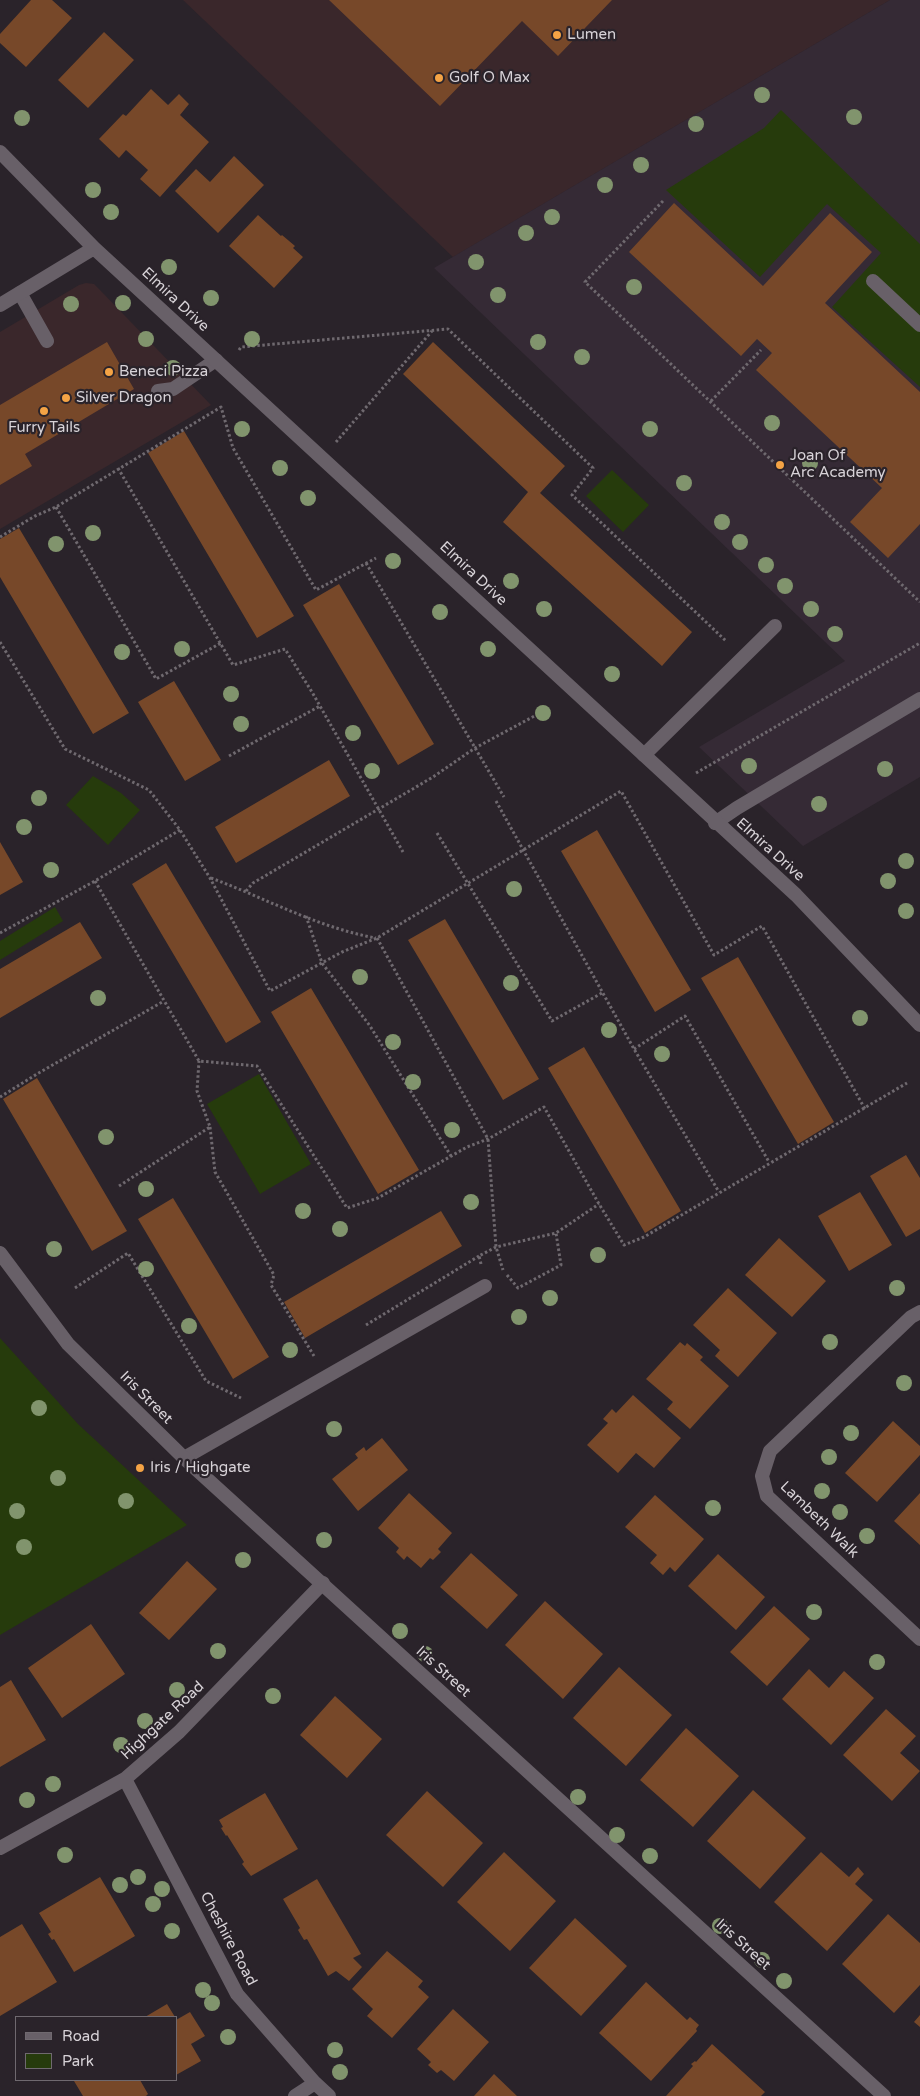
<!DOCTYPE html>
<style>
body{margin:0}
#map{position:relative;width:920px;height:2096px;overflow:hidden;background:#2a232a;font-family:"Varela Round",sans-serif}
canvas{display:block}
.legend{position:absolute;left:15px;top:2016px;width:162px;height:65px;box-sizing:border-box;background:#2a232a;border:1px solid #6f696f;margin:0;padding:6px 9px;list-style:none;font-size:15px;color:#d7d2d7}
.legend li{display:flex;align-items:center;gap:10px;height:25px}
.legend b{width:25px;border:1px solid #6f696f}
</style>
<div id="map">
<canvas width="920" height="2096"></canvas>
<ul class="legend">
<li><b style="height:6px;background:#686068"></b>Road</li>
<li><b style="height:14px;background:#263b0c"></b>Park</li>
</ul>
</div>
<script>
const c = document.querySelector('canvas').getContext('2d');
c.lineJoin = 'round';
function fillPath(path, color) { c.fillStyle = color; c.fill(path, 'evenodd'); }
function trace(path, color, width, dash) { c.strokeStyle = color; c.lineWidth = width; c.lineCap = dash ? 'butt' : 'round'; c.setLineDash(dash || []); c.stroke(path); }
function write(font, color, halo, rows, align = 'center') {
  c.font = font + ' "Varela Round",sans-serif'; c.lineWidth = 4.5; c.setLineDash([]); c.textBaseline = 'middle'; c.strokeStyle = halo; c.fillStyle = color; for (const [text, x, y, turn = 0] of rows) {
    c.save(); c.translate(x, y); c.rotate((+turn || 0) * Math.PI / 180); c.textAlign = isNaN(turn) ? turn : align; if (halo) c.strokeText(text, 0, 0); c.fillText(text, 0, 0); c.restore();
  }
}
fillPath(new Path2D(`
 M183,0H890L453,257Z
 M86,283L94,284L99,289L211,405L0,529V332L79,285Z`), '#3a272b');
fillPath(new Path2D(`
 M890,0H920V777L803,846L699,747L845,661L434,268Z`), '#352a35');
fillPath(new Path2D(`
 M781,110L920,244V387L832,307L881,253L827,204L760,277L666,190L764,128Z
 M612,470L649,505L623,532L586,496Z
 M93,776L121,793L140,810L108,845L66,805Z
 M55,907L63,921L0,960V941Z
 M259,1074L311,1164L260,1194L207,1104Z
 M0,1338L78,1424L187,1525L0,1635Z`), '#263b0c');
fillPath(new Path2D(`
 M31,0H52L72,18L26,67L0,43V34Z
 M329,0H612L558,56L522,21L440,106Z
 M104,32L134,60L88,108L58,80Z
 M151,89L168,105L179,94L189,104L180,115L209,142L160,197L140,179L148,170L126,150L119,158L99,139L123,114L126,116Z
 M234,156L264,185L218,233L175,191L196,169L210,182Z
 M674,203L763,286L830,213L872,252L825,303L920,392V524L888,558L850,522L882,488L756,370L772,353L757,339L741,356L629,252Z
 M258,215L281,236L282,235L295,246L293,248L303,257L274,288L229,246Z
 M107,342L134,389L25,454L32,466L0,485V405Z
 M433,342L565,466L540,493L692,632L662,666L503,522L528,492L403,374Z
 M184,431L294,616L257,638L148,453Z
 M19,528L129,713L93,734L0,577V539Z
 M339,584L434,744L398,765L303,605Z
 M174,681L221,760L185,781L138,702Z
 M329,760L350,796L236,863L215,827Z
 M597,830L691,990L655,1012L561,851Z
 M0,842L23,882L0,895Z
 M166,863L261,1022L226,1043L132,884Z
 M445,919L539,1079L503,1100L408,940Z
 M80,922L102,958L0,1018V969Z
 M738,957L834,1122L798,1144L701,978Z
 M311,988L419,1170L378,1194L271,1012Z
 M584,1047L681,1211L645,1233L548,1068Z
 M37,1078L127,1231L92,1251L3,1099Z
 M906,1155L920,1178V1229L906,1237L870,1176Z
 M860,1192L892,1245L849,1271L818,1216Z
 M173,1198L269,1357L233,1379L138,1219Z
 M441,1211L462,1246L305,1338L284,1302Z
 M779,1238L826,1281L792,1317L745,1275Z
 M728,1288L777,1333L738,1377L715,1356L720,1350L693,1325Z
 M680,1342L685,1346L687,1343L703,1357L700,1360L729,1386L690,1429L667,1409L673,1402L646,1379Z
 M633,1395L681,1438L654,1468L636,1453L618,1473L587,1445L608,1423L603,1419L612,1409L616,1413Z
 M893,1421L920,1446V1455L877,1502L845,1473Z
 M382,1438L408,1470L358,1511L332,1479L358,1458L355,1454L364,1447L366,1451Z
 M409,1493L452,1533L438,1549L441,1552L433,1560L430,1558L421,1568L407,1556L404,1560L396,1552L399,1548L378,1528Z
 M920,1493V1545L894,1521Z
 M655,1495L704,1539L675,1572L670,1567L663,1575L650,1563L657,1555L625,1527Z
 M471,1553L518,1595L487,1629L440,1587Z
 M718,1554L765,1597L736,1630L688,1586Z
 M187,1561L217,1589L169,1640L139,1613Z
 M545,1601L603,1654L563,1699L505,1645Z
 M774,1606L810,1639L767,1686L730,1652Z
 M91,1624L125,1674L62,1718L28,1668Z
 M619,1667L672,1715L626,1766L573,1718Z
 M809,1669L829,1688L844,1671L874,1698L831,1745L782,1699Z
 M11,1680L46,1740L0,1767V1687Z
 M335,1696L382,1739L347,1778L300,1735Z
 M886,1709L916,1736L900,1753L920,1771L892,1801L843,1755Z
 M686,1728L739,1776L693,1827L640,1780Z
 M753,1790L806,1838L760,1889L707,1841Z
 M427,1791L483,1843L443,1887L386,1835Z
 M265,1793L298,1849L251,1876L242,1864L244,1862L227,1835L226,1836L221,1828L223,1827L219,1820Z
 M504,1852L556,1901L510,1951L457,1902Z
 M821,1852L849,1877L858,1867L864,1874L855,1884L873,1900L827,1951L774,1902Z
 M100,1877L135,1936L74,1972L54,1939L52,1940L48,1934L51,1932L39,1913Z
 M317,1879L361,1954L353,1958L362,1967L349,1981L336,1971L328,1976L307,1939L304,1940L298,1930L300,1928L283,1899Z
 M888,1914L920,1943V1985L894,2013L842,1964Z
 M575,1918L627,1966L581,2016L529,1968Z
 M22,1924L57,1982L0,2016V1937Z
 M387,1951L423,1981L418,1987L429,1997L392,2038L367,2016L373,2009L352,1989Z
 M646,1982L687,2020L690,2017L699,2025L696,2029L697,2031L651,2081L599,2033Z
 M167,2004L175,2017H145Z
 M453,2009L489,2042L454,2081L441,2070L437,2073L428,2065L431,2062L417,2049Z
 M190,2012L205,2036L191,2044L201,2061L176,2075V2020Z
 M920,2015V2027L914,2022Z
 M712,2044L765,2092L761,2096H666L693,2066L691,2064L695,2061L696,2062Z
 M494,2074L517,2096H474Z
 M76,2080H140L148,2094L146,2096H83L74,2081Z`), '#774829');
trace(new Path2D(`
 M663,201L585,282L920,602
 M239,350L241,347L448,329L593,468L572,495L726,641
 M711,401L761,350
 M336,442L432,331
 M118,468L233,665L285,649L312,692L403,852
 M56,507L156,679L221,643
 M0,537L35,516L56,507L221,407L233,448L316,590L376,558
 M366,563L504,797
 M0,642L65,749L149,790L180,830L210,878L270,991L342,952L377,938L621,791L714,955L762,926L865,1109
 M229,756L320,706
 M696,773L920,643
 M496,801L634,1049L719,1192
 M437,833L552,1021L602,993
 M211,878C265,898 319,928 376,938
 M95,881L199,1061L257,1066L347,1208L378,1198L467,1147L488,1139L544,1107L599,1204L624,1245L644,1237L907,1083
 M246,891L253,883L433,777L475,748L540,713
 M306,916L322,963L370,1026L451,1156
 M0,933L95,881L180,830
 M377,938L488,1139L496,1247L503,1270
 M634,1049L685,1016L769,1162
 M0,1097L37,1074L164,1001
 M210,1127L215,1172L274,1275L271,1285L314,1356
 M119,1186L210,1127L197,1091L199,1061
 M481,1264L479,1256L496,1247L556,1233L599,1204
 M507,1275L518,1288L561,1265L556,1233
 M75,1288L128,1253L206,1381L241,1398
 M366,1325L479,1256`), '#6f696f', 3, [2.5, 2.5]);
trace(new Path2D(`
 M873,281L920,325
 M20,293L47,341
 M158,391L173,389L216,360
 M644,755L775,626
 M715,823L737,808L920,699
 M184,1458L485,1286`), '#686068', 14);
trace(new Path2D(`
 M0,152L94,248L796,895L920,1025
 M0,305L94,248
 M920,1312L911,1317L770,1451L762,1476L767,1496L920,1639
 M125,1779L237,1994L315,2083L329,2096
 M0,1848L125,1779L179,1732L323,1583
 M295,2096L315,2083`), '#686068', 14);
trace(new Path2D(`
 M0,1253L68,1344L184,1458L884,2096`), '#686068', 14);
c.fillStyle = '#81946d';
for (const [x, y] of [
 [762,95],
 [854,117],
 [22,118],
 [696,124],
 [641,165],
 [605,185],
 [93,190],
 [111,212],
 [552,217],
 [526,233],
 [476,262],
 [169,267],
 [634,287],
 [498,295],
 [211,298],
 [123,303],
 [71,304],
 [146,339],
 [252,339],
 [538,342],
 [582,357],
 [173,368],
 [772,423],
 [242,429],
 [650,429],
 [810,463],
 [280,468],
 [684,483],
 [308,498],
 [722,522],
 [93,533],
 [740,542],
 [56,544],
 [393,561],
 [766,565],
 [511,581],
 [785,586],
 [544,609],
 [811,609],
 [440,612],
 [835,634],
 [182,649],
 [488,649],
 [122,652],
 [612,674],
 [231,694],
 [543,713],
 [241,724],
 [353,733],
 [749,766],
 [885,769],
 [372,771],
 [39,798],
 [819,804],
 [24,827],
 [906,861],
 [51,870],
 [888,881],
 [514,889],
 [906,911],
 [360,977],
 [511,983],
 [98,998],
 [860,1018],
 [609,1030],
 [393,1042],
 [662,1054],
 [413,1082],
 [452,1130],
 [106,1137],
 [146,1189],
 [471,1202],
 [303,1211],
 [340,1229],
 [54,1249],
 [598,1255],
 [146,1269],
 [897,1288],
 [550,1298],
 [519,1317],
 [189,1326],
 [830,1342],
 [290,1350],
 [904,1383],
 [39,1408],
 [334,1429],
 [851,1433],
 [829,1457],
 [58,1478],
 [822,1491],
 [126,1501],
 [713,1508],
 [17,1511],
 [840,1512],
 [867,1536],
 [324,1540],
 [24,1547],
 [243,1560],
 [814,1612],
 [400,1631],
 [218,1651],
 [425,1654],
 [877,1662],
 [177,1690],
 [273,1696],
 [145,1721],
 [121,1745],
 [53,1784],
 [578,1797],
 [27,1800],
 [617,1835],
 [65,1855],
 [650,1856],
 [138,1877],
 [120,1885],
 [162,1889],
 [153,1904],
 [720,1926],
 [172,1931],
 [762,1960],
 [784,1981],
 [203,1990],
 [212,2003],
 [228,2037],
 [335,2050],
 [340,2072]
]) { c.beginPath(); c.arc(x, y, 8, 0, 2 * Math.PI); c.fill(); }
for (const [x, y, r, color] of [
 [557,35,5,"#f4a345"],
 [439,78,5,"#f4a345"],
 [109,372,5,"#f4a345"],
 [66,398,5,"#f4a345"],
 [44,411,5,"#f4a345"],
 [780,465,5,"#f4a345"],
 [140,1468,5,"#f4a345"]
]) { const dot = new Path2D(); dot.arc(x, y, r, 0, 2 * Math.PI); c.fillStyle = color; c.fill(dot); trace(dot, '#2a232a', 2); }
write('15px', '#d7d2d7', '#2a232a', [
 ["Lumen",567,35],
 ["Golf O Max",449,78],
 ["Beneci Pizza",119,372],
 ["Silver Dragon",76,398],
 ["Furry Tails",44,428,"center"],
 ["Joan Of",790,456],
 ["Arc Academy",790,473],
 ["Iris / Highgate",150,1468]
], 'left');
write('15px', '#d7d2d7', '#2a232a', [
 ["Elmira Drive",175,300,43],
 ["Elmira Drive",473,574,43],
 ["Elmira Drive",770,850,42],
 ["Iris Street",146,1398,45],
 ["Lambeth Walk",819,1520,44],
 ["Iris Street",443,1672,42],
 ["Highgate Road",163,1721,-43],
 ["Cheshire Road",228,1939,62],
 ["Iris Street",743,1945,42]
]);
</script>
